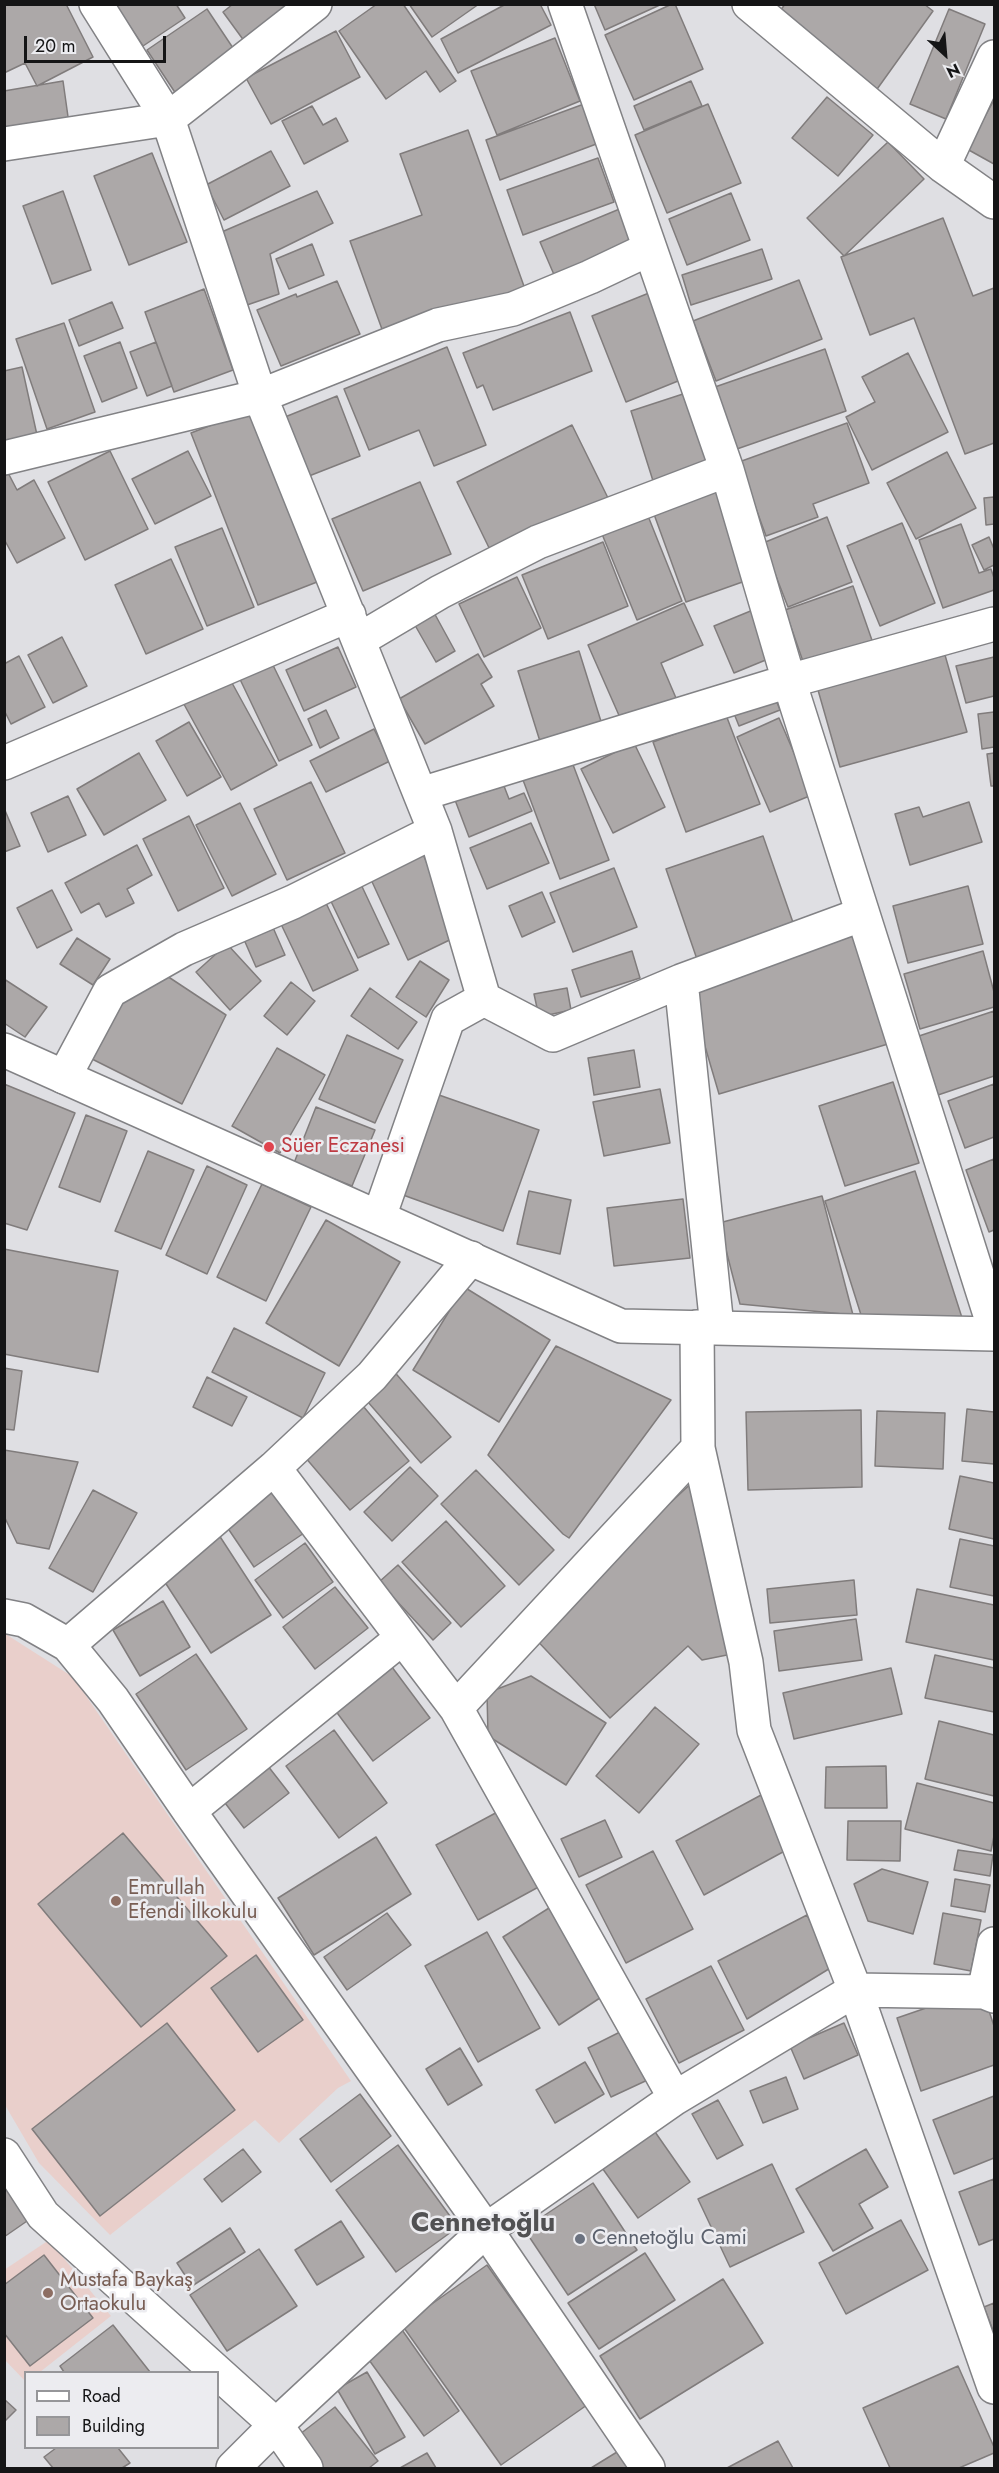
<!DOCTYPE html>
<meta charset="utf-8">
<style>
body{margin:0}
#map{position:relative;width:999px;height:2473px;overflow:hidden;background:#dfdfe3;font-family:Jost,sans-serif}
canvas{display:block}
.frame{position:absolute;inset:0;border:6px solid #151516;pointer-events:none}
.legend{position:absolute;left:24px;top:2371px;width:195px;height:78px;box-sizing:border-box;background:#ececf0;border:2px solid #969699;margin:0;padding:8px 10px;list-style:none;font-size:18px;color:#151516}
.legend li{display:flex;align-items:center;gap:12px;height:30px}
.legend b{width:30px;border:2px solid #969699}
.north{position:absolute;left:915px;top:24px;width:60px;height:60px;-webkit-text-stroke:4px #ececf0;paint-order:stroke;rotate:154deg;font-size:16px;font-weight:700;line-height:24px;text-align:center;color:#151516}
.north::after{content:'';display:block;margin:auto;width:21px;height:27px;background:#151516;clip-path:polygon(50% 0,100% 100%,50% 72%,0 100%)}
.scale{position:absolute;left:24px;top:36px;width:142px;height:27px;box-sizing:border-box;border:3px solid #151516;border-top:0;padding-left:8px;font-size:18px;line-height:21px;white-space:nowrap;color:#151516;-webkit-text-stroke:4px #ececf0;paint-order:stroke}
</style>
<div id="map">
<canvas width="999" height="2473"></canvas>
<div class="frame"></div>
<ul class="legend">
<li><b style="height:8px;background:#fff"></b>Road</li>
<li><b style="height:16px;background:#aca8a8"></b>Building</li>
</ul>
<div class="north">N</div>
<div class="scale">20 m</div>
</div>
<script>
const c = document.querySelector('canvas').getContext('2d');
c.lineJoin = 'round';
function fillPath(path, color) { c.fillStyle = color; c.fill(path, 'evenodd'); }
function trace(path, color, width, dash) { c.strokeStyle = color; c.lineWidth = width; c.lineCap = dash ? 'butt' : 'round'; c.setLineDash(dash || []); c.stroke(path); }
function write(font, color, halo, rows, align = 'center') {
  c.font = font + ' Jost,sans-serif'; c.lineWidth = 5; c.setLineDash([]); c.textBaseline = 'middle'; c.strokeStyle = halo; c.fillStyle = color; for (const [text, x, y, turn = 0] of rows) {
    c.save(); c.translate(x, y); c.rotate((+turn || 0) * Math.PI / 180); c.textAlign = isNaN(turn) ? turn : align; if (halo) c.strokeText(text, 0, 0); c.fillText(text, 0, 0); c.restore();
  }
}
fillPath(new Path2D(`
 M4,1633L73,1677L351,2081L338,2088L279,2143L255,2120L110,2235L39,2163L5,2105Z
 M49,2240L111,2316L40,2372H26L25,2381L5,2360L4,2270Z`), '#e9cfcb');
const building = new Path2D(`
 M4,4H66L93,57L37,86L25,63L4,73Z
 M115,4H176L185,18L143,46Z
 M233,4H309L250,49L223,12Z
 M377,4H403L456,81L440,92L426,71L386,99L339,31Z
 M409,4H479L432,37Z
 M506,4H540L551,25L458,73L441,39Z
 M594,4H662L605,30Z
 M672,4H675L703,69L634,100L605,35Z
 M785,4H924L933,11L875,92L774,20Z
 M207,9L239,57L178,97L147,50Z
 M949,9L985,24L946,119L910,104Z
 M336,31L360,77L271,124L246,78Z
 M555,38L580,101L497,135L471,71Z
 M63,81L70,131L4,141V91Z
 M691,81L702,106L644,130L634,106Z
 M827,97L873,135L838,176L792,138Z
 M994,100V164L967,149Z
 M584,104L599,143L500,180L486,140Z
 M708,104L741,183L667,213L635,135Z
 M312,106L323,125L336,118L348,141L304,164L282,121Z
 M468,130L525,289L457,313L383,332L350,241L422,215L400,154Z
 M888,142L924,179L844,256L807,218Z
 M271,151L290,186L224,220L206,185Z
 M152,153L187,242L129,265L94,176Z
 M598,158L614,202L523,235L507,190Z
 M63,191L91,270L52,284L23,206Z
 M317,191L333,223L270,254L279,294L247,305L217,234Z
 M731,193L750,240L687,265L669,219Z
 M622,208L637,243L555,277L540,242Z
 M943,218L973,296L994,288V443L965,454L914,318L870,335L841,257Z
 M312,244L324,275L289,289L276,259Z
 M762,249L772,279L691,305L682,275Z
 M799,280L822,339L716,381L693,321Z
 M337,281L360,334L281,366L257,310L296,294L297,297Z
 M204,289L233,370L174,392L145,312Z
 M649,293L683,379L626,402L592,316Z
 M112,302L123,328L79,346L69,320Z
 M570,312L592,371L493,410L483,385L477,388L463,353Z
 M64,323L95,412L47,429L16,339Z
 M120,342L137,388L102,402L84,356Z
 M156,342L172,386L147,396L130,352Z
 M447,347L486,445L434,466L419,430L369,450L344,389Z
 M825,349L846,411L734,450L712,388Z
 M908,353L948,432L872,470L846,417L875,402L862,377Z
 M22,367L37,435L4,442V371Z
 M686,393L710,466L654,484L631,411Z
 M337,396L360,456L309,476L285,417Z
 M250,410L317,582L258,605L191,433Z
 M847,423L869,483L813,504L818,517L766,536L739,462Z
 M572,425L609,500L494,558L457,482Z
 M110,451L148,529L85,560L48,482Z
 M188,451L211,496L155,524L132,479Z
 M947,452L976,508L916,539L887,483Z
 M5,467L17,490L34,480L65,538L17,563L4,539Z
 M420,482L451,554L363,591L332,519Z
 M714,483L748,580L686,602L651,506Z
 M994,497V524L986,525L984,498Z
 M648,516L682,601L637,620L602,534Z
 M827,517L852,582L788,607L763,543Z
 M902,523L935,603L880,626L847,546Z
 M961,524L979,573L991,569L994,578V590L943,608L919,540Z
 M222,528L254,607L207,626L175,547Z
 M989,537L994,549V565L984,570L972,545Z
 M603,542L628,606L548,639L522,575Z
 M171,559L203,629L146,654L115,585Z
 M517,577L541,628L484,657L459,604Z
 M853,586L874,646L806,670L785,610Z
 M684,603L703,645L661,663L679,705L625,729L588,645Z
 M432,609L455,651L436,662L412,620Z
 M753,610L773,657L734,673L714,626Z
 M62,637L87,686L53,703L28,655Z
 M338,647L356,687L304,711L286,670Z
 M579,651L604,731L543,751L518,671Z
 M478,654L492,677L481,684L494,706L425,744L399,699Z
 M945,655L967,732L840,767L818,690Z
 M19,656L45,707L11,724L4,710V664Z
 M269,657L312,745L279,761L237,673Z
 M994,657V696L966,703L956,666Z
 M226,672L277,765L231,790L180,697Z
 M772,690L780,710L739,726L731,706Z
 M326,710L339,738L320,748L308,719Z
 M994,712V747L982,749L978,714Z
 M726,715L760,804L686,832L653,742Z
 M779,718L812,795L770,812L737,737Z
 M189,722L221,777L187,796L156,741Z
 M374,729L390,761L326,792L310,761Z
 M634,743L665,807L613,833L581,769Z
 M139,753L166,800L104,835L77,789Z
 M994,753V786H991L987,754Z
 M572,762L609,860L560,879L523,780Z
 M499,773L509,799L524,793L532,811L469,837L452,792Z
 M311,782L345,853L287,880L254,809Z
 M68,796L86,835L48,852L31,813Z
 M969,802L982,842L910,865L895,814L919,807L923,817Z
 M240,803L276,874L232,896L196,825Z
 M4,808L20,846L4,852Z
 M189,816L224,888L178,911L143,839Z
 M531,823L549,863L487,889L470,848Z
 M763,836L797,934L700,968L666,869Z
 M137,845L152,875L127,889L134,903L106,917L99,903L81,913L65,883Z
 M420,848L460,935L408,960L368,873Z
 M614,868L637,927L573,952L550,893Z
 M358,878L389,944L358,958L327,893Z
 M968,886L983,944L908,963L893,906Z
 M52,890L72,930L37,948L17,908Z
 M542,892L555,922L522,937L509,906Z
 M325,901L358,970L313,991L280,922Z
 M271,923L285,955L256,967L242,935Z
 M856,935L888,1044L719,1094L687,985Z
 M77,938L110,959L93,985L60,964Z
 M227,944L261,981L230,1010L196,972Z
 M632,951L640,978L581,997L572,970Z
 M983,951L994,992V1007L920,1029L904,974Z
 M420,961L449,980L426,1017L396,997Z
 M164,974L226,1015L182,1104L92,1059L123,998Z
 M4,979L47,1007L25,1037L4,1023Z
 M291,982L315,1001L287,1035L264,1016Z
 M370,988L417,1022L398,1049L351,1016Z
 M567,988L571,1010L539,1017L534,994Z
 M994,1011V1076L938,1095L919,1036Z
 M347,1035L403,1060L375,1123L319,1099Z
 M277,1048L325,1075L280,1153L232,1126Z
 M634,1050L640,1087L594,1095L588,1058Z
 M893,1082L919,1163L845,1186L819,1106Z
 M4,1084L75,1113L27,1230L4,1223Z
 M994,1084V1137L965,1148L948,1101Z
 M660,1089L670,1143L604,1156L593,1102Z
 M439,1095L539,1130L503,1231L403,1195Z
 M316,1107L375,1130L352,1186L294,1163Z
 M86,1115L127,1131L100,1202L59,1187Z
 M148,1151L194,1170L161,1249L115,1231Z
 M994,1159V1230L989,1232L966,1170Z
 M207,1166L247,1185L207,1274L166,1255Z
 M915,1171L964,1324L862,1318L825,1201Z
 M262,1184L311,1207L266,1301L217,1277Z
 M529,1191L571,1200L560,1254L517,1244Z
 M822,1196L853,1315L740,1304L719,1223Z
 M683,1199L690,1258L614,1266L607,1208Z
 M326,1220L400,1262L339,1366L266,1323Z
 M4,1249L118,1271L98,1372L4,1354Z
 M464,1287L550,1340L499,1422L413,1370Z
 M234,1328L325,1373L303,1418L212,1372Z
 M556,1346L671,1400L569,1538L563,1534L488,1455Z
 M4,1368L22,1371L14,1430L4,1429Z
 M391,1368L451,1437L421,1463L361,1394Z
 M207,1377L247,1397L232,1426L193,1407Z
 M358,1400L409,1461L350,1510L299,1450Z
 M967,1409L994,1412V1464L962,1461Z
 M861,1410L862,1487L748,1490L746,1412Z
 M877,1411L945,1413L943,1469L875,1466Z
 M4,1450L78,1462L49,1549L17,1543L4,1516Z
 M410,1467L438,1496L392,1541L364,1512Z
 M476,1470L554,1550L519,1585L441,1504Z
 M960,1476L994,1483V1539L949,1529Z
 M697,1478L737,1653L702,1660L688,1646L610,1718L530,1633Z
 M277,1486L307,1531L254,1567L223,1521Z
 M93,1490L137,1513L93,1592L49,1568Z
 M446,1521L505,1586L461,1627L402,1562Z
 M217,1532L271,1615L211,1653L157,1570Z
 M960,1539L994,1546V1596L950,1587Z
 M305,1543L333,1582L283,1618L255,1580Z
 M398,1565L451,1623L433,1640L379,1582Z
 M854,1580L857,1615L770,1623L767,1589Z
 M335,1587L368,1628L315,1669L283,1627Z
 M917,1589L994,1605V1660L906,1642Z
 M163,1601L190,1647L140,1676L113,1630Z
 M856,1619L862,1660L779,1671L774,1631Z
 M196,1654L247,1729L186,1770L136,1694Z
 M935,1655L994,1668V1712L925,1698Z
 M386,1659L430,1718L373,1761L329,1702Z
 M891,1668L902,1714L794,1739L783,1693Z
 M531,1676L606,1723L566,1785L488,1736L487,1693Z
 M655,1707L699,1744L639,1813L596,1776Z
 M939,1721L994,1735V1796L925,1779Z
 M334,1730L387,1803L339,1838L286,1766Z
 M264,1761L289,1793L244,1828L219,1795Z
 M886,1766L887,1808H825L826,1767Z
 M917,1783L994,1803V1836L991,1851L905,1829Z
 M763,1794L792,1847L704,1895L676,1841Z
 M503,1809L544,1884L478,1920L436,1845Z
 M605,1820L622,1857L579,1877L561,1839Z
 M848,1821H901L900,1861L847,1860Z
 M123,1833L227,1956L141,2027L38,1904Z
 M376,1837L411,1894L314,1955L278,1898Z
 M958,1850L993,1855L990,1876L954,1870Z
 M653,1851L693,1929L626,1963L586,1885Z
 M882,1869L928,1882L913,1934L868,1921L854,1884Z
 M955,1879L990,1885L985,1912L951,1906Z
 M557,1903L612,1990L559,2025L503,1937Z
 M387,1913L411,1945L347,1990L324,1957Z
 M943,1913L981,1920L971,1971L934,1964Z
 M807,1915L832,1967L747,2019L718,1961Z
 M487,1932L540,2028L478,2062L425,1966Z
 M256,1955L303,2020L258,2052L211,1988Z
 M711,1966L744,2030L679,2063L646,1999Z
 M961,1996L989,2011L994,2026V2065L921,2091L897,2018Z
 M167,2023L235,2110L100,2216L32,2129Z
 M844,2023L858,2055L804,2079L790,2046Z
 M630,2027L654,2077L611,2097L588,2048Z
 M460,2048L482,2085L448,2105L426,2069Z
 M585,2062L604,2094L555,2123L536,2090Z
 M786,2077L798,2109L763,2123L750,2091Z
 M360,2094L391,2136L331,2182L300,2139Z
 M994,2096V2158L954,2174L933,2120Z
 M718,2100L743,2145L717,2159L692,2114Z
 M653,2129L690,2182L638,2218L600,2165Z
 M398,2145L458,2227L396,2272L336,2190Z
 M243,2149L261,2172L222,2202L204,2179Z
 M866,2149L888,2187L859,2204L873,2228L833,2251L796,2189Z
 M772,2164L804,2232L730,2267L698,2199Z
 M994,2179V2239L979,2245L959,2192Z
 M593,2183L637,2250L568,2295L524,2229Z
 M6,2186L30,2219L4,2237V2187Z
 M901,2220L928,2270L846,2314L819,2263Z
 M341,2221L364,2257L317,2285L295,2250Z
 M230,2228L245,2252L192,2286L177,2263Z
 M259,2249L297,2306L227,2351L190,2295Z
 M645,2253L675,2300L599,2349L568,2303Z
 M44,2255L93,2318L30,2366L4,2333V2285Z
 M487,2265L587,2405L501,2465L402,2325Z
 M723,2279L763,2343L640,2419L600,2356Z
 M994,2303V2333L984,2307Z
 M113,2325L150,2372H64L60,2366Z
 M400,2327L459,2411L424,2436L364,2353Z
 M958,2366L994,2447V2453L959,2468H890L863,2408Z
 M367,2372L405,2437L375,2454L337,2389Z
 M4,2399L16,2410L4,2422Z
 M335,2407L378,2461L369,2468H313L291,2441Z
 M778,2441L793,2468H727Z
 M56,2448H118L130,2463L122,2468H53L44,2457Z
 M617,2452L628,2468H591Z
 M427,2453L436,2468H400Z`);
fillPath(building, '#aca8a8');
trace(building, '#807c7c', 1.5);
const street = new Path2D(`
 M96,4L168,119L260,396L435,831L484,999
 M565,4L727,470L789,681L994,1327
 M749,4L943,166L994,202
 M4,144L168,119L315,4
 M943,166L994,57
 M4,458L260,396L438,325L513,309L590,277L649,249
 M359,640L440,592L538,542L727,470
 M4,763L349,615
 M421,794L789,681L994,624
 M681,981L717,1327
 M64,1077L110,991L184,949L293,902L435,831
 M379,1217L448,1019L484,999L553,1035L681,981L863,914
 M697,1327L698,1448L746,1662L754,1730L855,1990L994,2387
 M274,1468L456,1708L675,2098
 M4,1616L24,1620L68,1645L113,1700L189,1811L486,2230L648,2468
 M68,1645L274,1468L372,1376L471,1258
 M456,1708L698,1448
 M189,1811L402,1638
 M984,1992L994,1944
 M4,2155L43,2215L276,2425L306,2468
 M233,2468L276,2425L486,2230L675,2098L855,1990L984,1992L994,1996`);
const secondary = new Path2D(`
 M4,1050L621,1326L994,1334`);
trace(street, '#828285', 36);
trace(secondary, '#828285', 36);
trace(street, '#fff', 33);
trace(secondary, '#fff', 33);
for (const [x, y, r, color] of [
 [269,1147,6,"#e0444e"],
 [116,1901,6,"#8d6e63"],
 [580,2239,6,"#6b7280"],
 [48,2293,6,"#8d6e63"]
]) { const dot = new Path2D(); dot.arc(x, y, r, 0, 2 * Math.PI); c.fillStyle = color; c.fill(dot); trace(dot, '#ececf0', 2); }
write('21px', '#be3a42', '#ececf0', [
 ["Süer Eczanesi",281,1147]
], 'left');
write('21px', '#785e54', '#ececf0', [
 ["Emrullah",128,1889],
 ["Efendi İlkokulu",128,1913],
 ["Mustafa Baykaş",60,2281],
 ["Ortaokulu",60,2305]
], 'left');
write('21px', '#5b616d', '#ececf0', [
 ["Cennetoğlu Cami",592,2239]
], 'left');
write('bold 27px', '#515153', '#ececf0', [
 ["Cennetoğlu",483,2224]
]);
</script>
